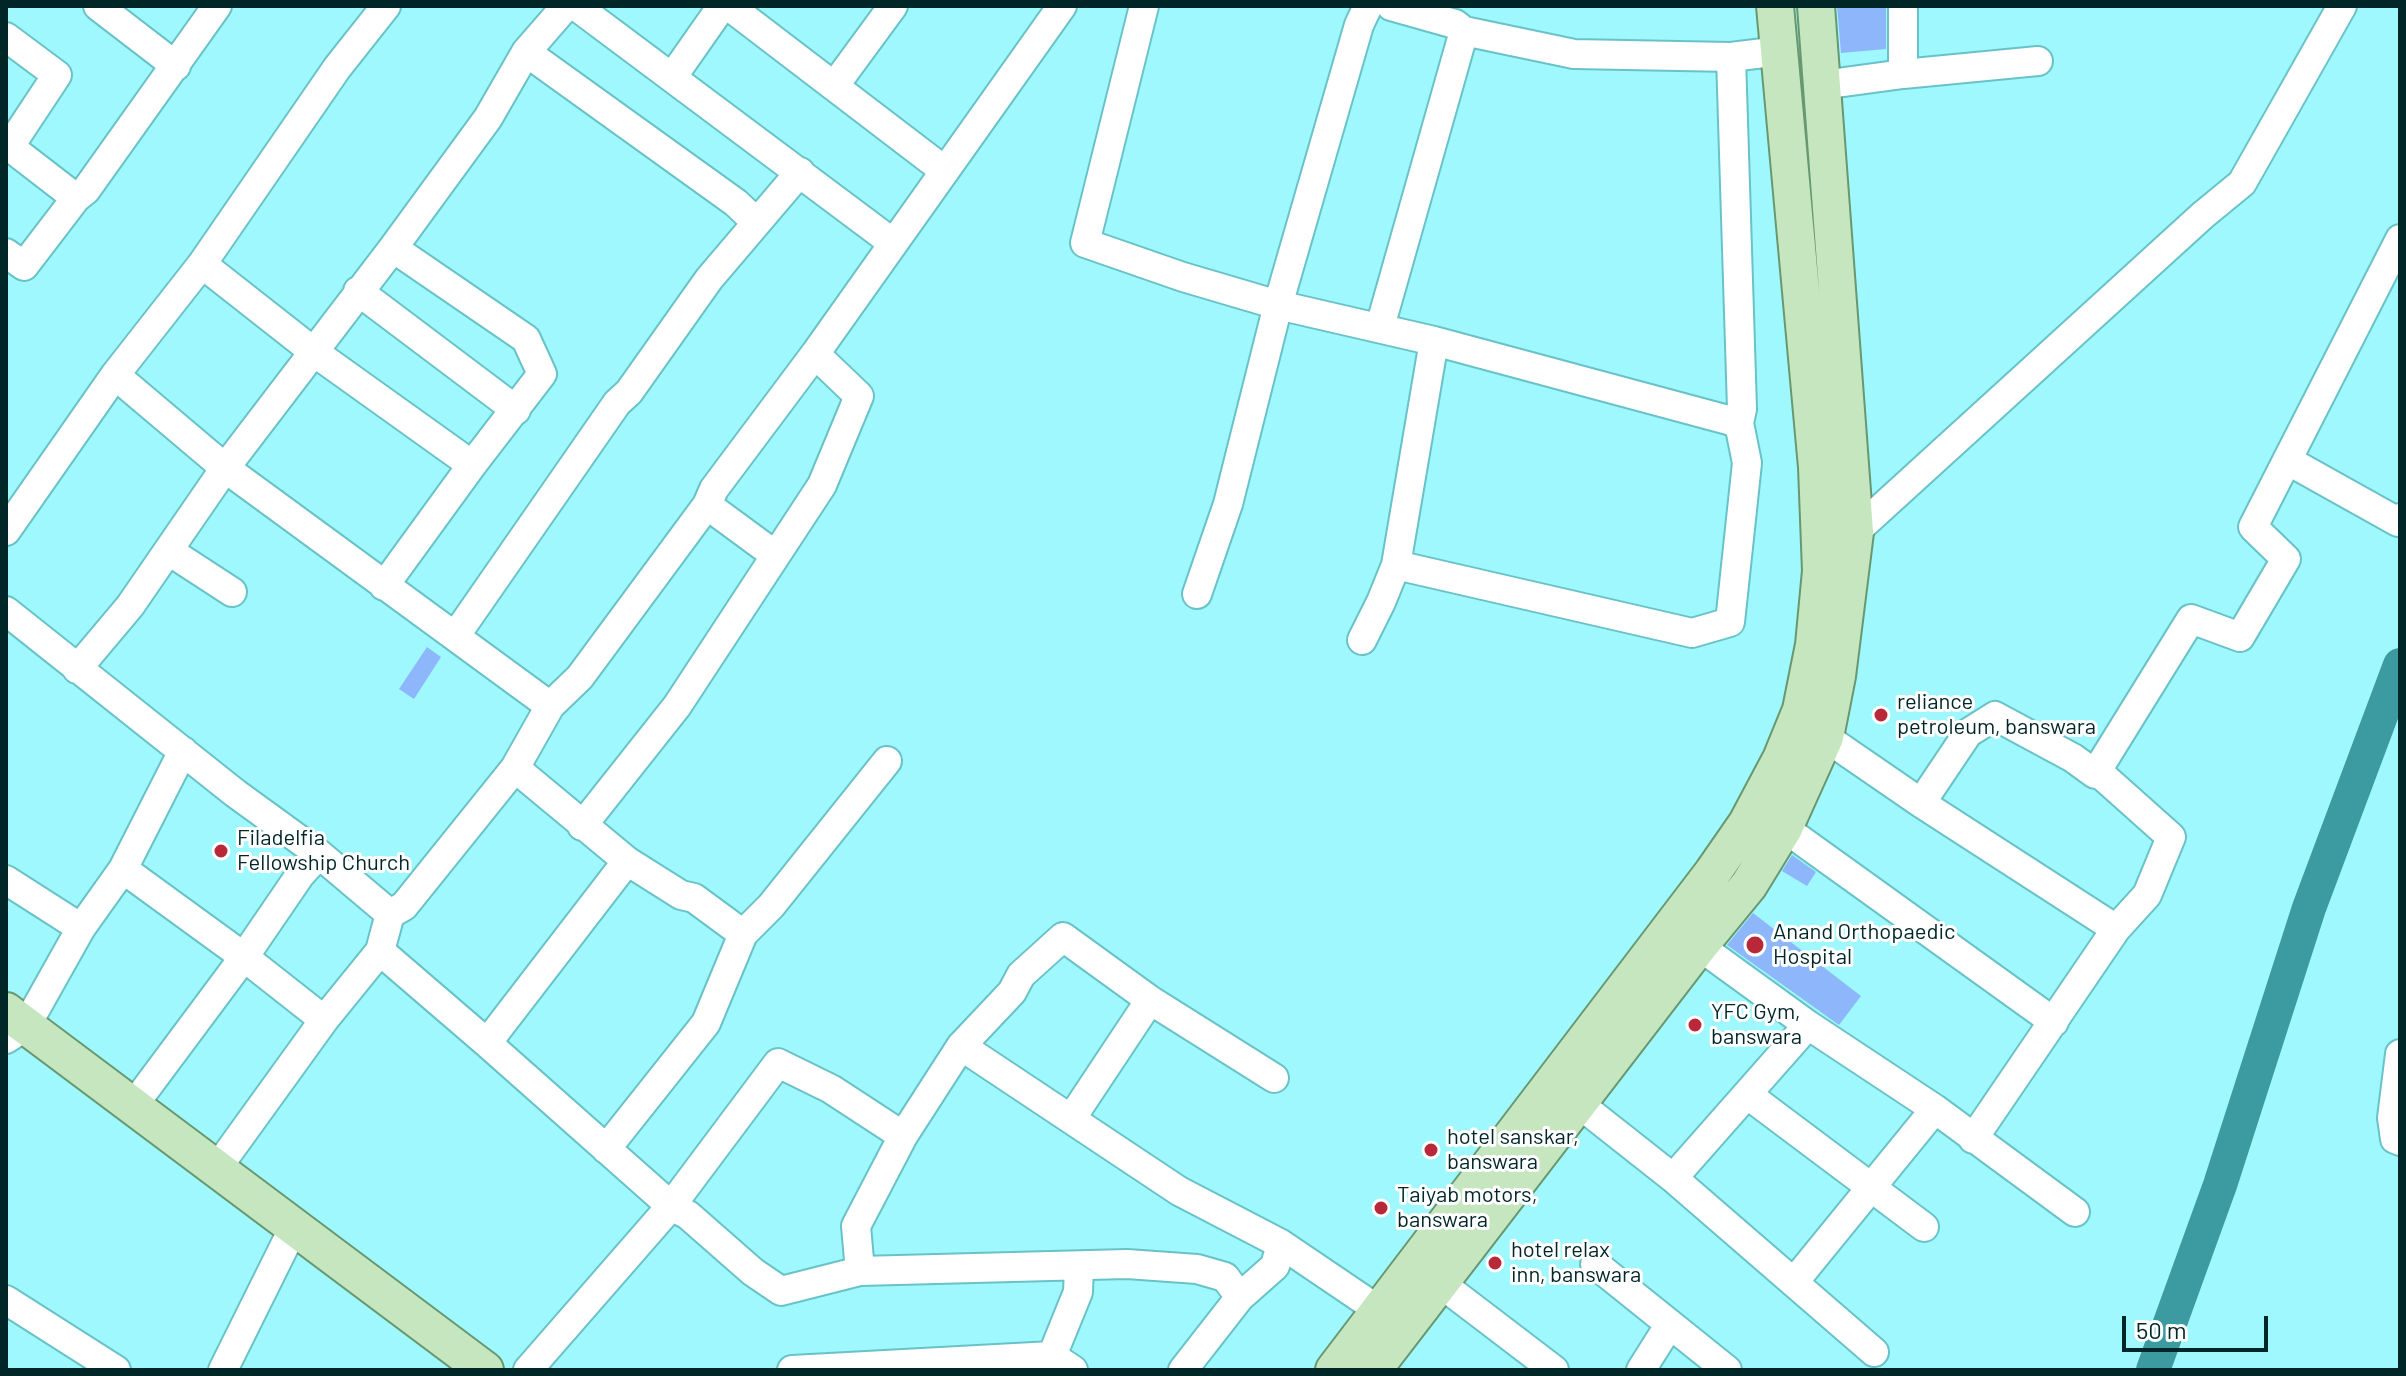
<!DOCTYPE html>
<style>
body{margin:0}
#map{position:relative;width:2406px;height:1376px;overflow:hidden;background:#9ff8fe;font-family:Barlow,sans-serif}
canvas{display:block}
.frame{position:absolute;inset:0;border:8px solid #002628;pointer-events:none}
.scale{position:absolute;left:2122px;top:1316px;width:146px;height:36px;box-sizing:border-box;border:4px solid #002628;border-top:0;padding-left:10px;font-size:24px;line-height:28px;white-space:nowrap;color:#002628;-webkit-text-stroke:6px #fff;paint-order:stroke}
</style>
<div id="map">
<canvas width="2406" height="1376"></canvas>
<div class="frame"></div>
<div class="scale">50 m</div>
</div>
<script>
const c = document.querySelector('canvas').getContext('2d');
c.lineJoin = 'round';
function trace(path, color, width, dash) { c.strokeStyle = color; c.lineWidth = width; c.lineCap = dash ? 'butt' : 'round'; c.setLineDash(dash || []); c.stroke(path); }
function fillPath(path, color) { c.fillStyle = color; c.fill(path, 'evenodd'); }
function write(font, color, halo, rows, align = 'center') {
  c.font = font + ' Barlow,sans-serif'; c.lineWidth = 6; c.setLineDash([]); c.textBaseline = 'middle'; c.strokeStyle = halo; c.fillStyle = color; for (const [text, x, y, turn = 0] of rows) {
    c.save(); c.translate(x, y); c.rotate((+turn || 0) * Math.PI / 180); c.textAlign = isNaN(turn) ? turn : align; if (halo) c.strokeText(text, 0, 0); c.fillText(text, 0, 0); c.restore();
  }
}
trace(new Path2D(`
 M2153,1370L2220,1185L2309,908L2400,665`), '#3c9ba1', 34);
fillPath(new Path2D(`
 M1837,6H1886V49L1841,53Z
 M427,647L441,657L414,699L399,689Z
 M1792,855L1816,872L1807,886L1782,871Z
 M1753,913L1861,996L1839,1025L1727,945Z`), '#8db6fb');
const minor = new Path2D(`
 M98,6L176,66
 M576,6L893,243
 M729,6L945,171
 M1144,6L1085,243L1183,277L1278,305L1434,341L1739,423
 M1391,6L1455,24L1464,31L1574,54L1731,57L1780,51
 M1903,6V74
 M6,37L57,75L10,146
 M526,52L736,203L756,222
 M673,76L722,6
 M835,85L893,6
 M1822,85L1903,74L2038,61
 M6,144L76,198
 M6,253L24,266L76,198L86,190L217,6
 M202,264L314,352L472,465
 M358,291L516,410
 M1380,327L1464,31
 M115,375L225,468L550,706
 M2287,460L2398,522L2400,518
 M707,505L775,555
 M6,531L115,375L202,264L337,68L386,6
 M1855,532L2203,215L2242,183L2342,6
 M169,551L232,592
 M1396,565L1692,633L1730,622L1747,463L1739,423L1742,409L1731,57
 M384,586L472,465L542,374L526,339L393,248
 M1197,594L1228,504L1278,305L1359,25L1368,6
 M6,611L235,793L319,854L390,914
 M456,635L617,403L629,392L709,279L800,172
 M1362,640L1381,602L1396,565L1434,341
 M77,669L130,606L225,468L393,248L488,118L526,52L566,6
 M1825,737L1921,803L2116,929
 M515,768L627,861L681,895L694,898L743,934
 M1921,803L1968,733L1995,716L2073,758L2095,774L2191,619L2240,637L2286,559L2253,527L2400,239
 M582,826L677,706L822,485L859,396L815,354
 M1784,828L2054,1022
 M123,869L244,957L324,1020
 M6,880L81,928
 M1699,946L1808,1025L1935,1109L2075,1212
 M380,951L487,1043L671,1206L688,1215L753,1272L781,1291L860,1271L1127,1264L1197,1269L1225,1277L1240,1297
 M6,1039L26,1026L81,928L123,869L183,751
 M487,1043L627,861
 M961,1046L1179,1191L1281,1244L1380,1311
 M2400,1054L2392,1118L2395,1139L2400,1141
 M1748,1095L1924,1227
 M1578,1103L1673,1178L1874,1352
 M133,1106L244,957L300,875L319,854
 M1071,1119L1150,1000
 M1973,1139L2116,929L2147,895L2171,837L2097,771
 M606,1149L706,1023L743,934L771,906L887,761
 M215,1171L324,1020L380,951L390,914L404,906L515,768L550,706L580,677L707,505L714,489L815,354L1062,6
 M1673,1178L1808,1025
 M1595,1264L1727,1370
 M860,1271L856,1226L903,1136L961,1046L1012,992L1021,975L1063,937L1150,1000L1274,1078
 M1794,1282L1935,1109
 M1440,1283L1554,1370
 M6,1300L116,1370
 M223,1370L294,1227
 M528,1370L671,1206L778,1063L831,1089L903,1136
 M792,1370L1052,1356L1073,1370
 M1043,1370L1052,1356L1078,1292L1079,1266
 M1183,1370L1240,1297L1275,1266L1281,1244
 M1641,1370L1670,1324`);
const major = new Path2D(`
 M6,1011L485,1370
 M1334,1370L1713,872L1747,823L1781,759L1801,710L1814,645L1821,571L1817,467L1775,6
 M1373,1370L1699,946L1749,885L1784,828L1825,737L1837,676L1855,532L1816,6`);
trace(minor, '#69c2c7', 32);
trace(major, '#67986f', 40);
trace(minor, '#fff', 28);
trace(major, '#c5e6bf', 36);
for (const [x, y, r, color] of [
 [1881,715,8,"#b92839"],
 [221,851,8,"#b92839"],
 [1755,945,10,"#b92839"],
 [1695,1025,8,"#b92839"],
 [1431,1150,8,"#b92839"],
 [1381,1208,8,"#b92839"],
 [1495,1263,8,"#b92839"]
]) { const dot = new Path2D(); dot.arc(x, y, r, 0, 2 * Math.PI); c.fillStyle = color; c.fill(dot); trace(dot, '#fff', 3); }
write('22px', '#002628', '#fff', [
 ["reliance",1897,702],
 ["petroleum, banswara",1897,727],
 ["Filadelfia",237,838],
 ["Fellowship Church",237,863],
 ["Anand Orthopaedic",1773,932],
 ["Hospital",1773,957],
 ["YFC Gym,",1711,1012],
 ["banswara",1711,1037],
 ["hotel sanskar,",1447,1137],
 ["banswara",1447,1162],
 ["Taiyab motors,",1397,1195],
 ["banswara",1397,1220],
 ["hotel relax",1511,1250],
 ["inn, banswara",1511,1275]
], 'left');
</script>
